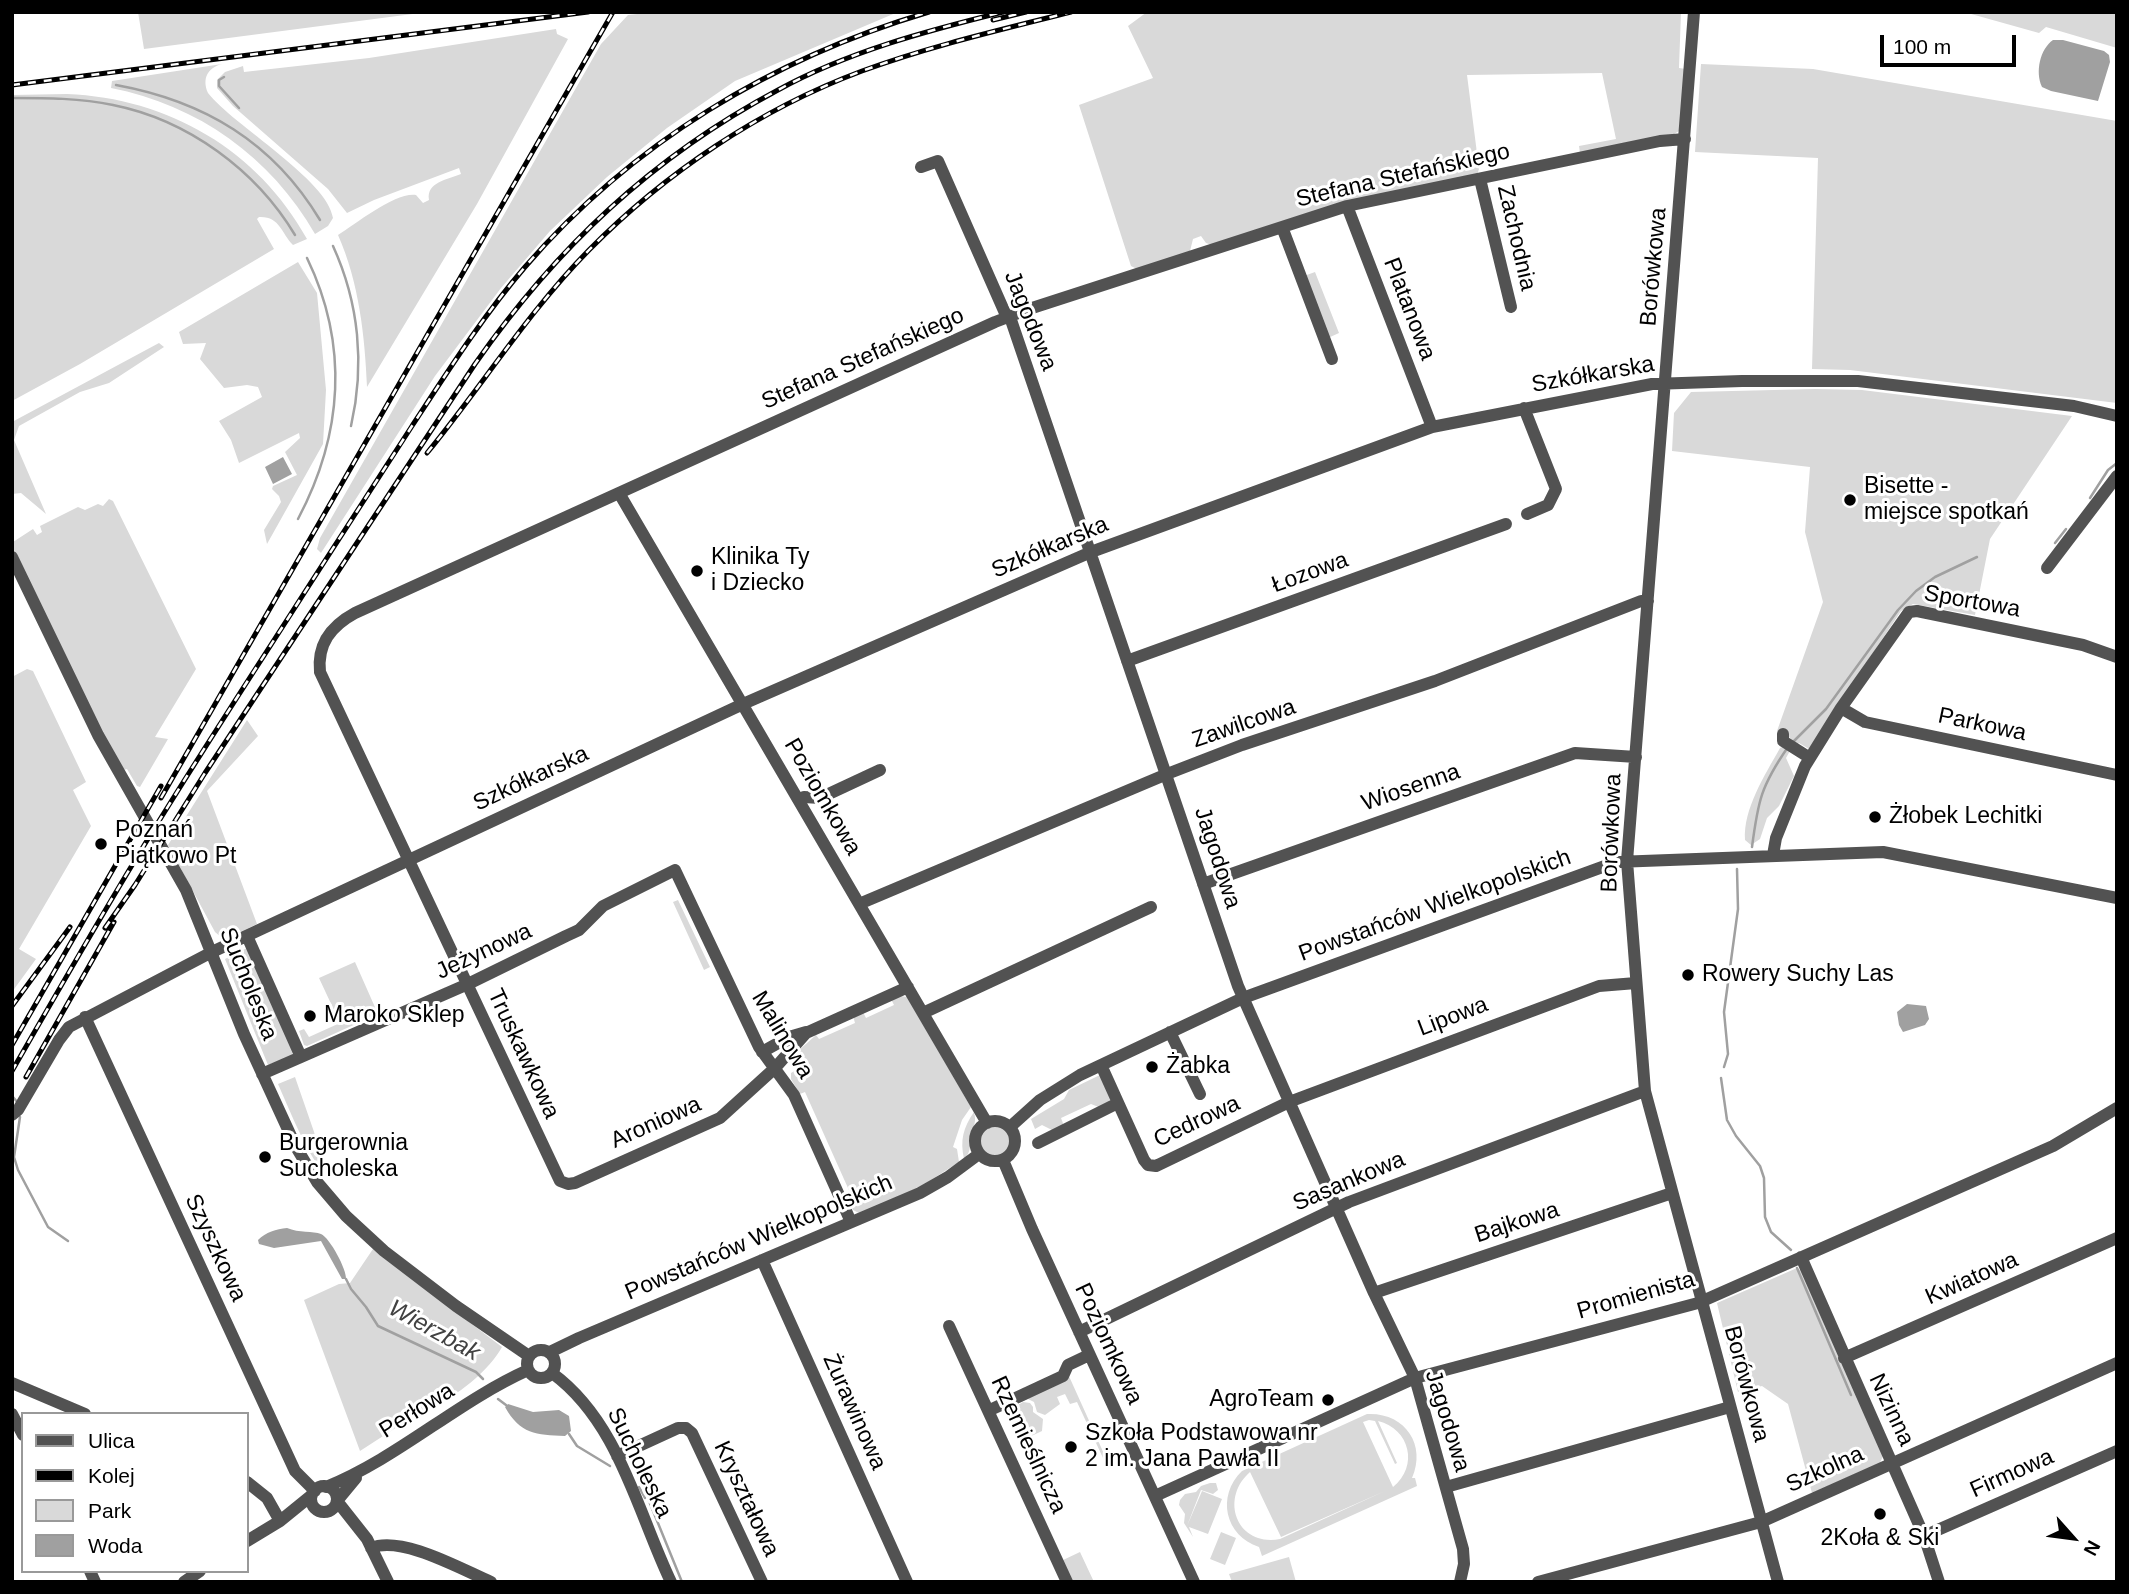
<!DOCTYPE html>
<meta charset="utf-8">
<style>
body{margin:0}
#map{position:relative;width:2129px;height:1594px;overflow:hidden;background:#fff;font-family:Arial,sans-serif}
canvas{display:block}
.frame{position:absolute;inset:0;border:14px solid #000;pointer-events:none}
.legend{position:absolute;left:21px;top:1412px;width:228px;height:161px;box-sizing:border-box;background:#fff;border:2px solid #999;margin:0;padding:9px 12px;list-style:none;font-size:21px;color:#000}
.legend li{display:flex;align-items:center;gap:14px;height:35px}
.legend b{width:35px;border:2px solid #999}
.north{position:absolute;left:2038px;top:1503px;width:70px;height:70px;-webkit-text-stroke:5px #fff;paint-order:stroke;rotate:118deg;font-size:19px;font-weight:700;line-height:28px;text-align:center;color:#000}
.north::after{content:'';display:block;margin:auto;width:24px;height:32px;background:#000;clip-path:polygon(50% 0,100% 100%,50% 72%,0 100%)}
.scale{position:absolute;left:1880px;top:35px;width:136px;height:32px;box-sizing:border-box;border:4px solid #000;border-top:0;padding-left:9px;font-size:21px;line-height:24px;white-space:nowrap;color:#000;-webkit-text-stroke:5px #fff;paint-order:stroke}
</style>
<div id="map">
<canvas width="2129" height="1594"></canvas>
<div class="frame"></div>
<ul class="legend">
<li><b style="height:9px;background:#525252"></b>Ulica</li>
<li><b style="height:9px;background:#000"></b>Kolej</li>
<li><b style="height:19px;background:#d9d9d9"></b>Park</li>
<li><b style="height:19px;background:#a0a0a0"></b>Woda</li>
</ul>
<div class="north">N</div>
<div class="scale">100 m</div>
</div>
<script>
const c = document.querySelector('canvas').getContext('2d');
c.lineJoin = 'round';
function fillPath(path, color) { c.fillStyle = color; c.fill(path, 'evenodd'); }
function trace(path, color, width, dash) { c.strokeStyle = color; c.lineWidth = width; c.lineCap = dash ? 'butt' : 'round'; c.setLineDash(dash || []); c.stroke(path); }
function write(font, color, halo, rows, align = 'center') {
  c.font = font + ' Arial,sans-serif'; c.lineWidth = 6; c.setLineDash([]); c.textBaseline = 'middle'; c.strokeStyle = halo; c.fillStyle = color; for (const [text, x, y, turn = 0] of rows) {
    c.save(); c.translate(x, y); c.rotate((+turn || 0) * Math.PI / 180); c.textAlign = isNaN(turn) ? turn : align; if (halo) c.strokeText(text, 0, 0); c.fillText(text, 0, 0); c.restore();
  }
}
fillPath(new Path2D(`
 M138,12H428L144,49Z
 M655,12H898L735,81L667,128L607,177L550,231L501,288L435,376L321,553L317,549L320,538L601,44L628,15Z
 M1147,12H1681L1679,68L1686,69L1679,131L1674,134L1580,153L1579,146L1616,139L1602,73L1467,75L1479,169L1477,175L1212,245L1206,243L1201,236L1193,239L1190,251L1137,269L1131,266L1079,105L1153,78L1128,26Z
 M1964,12H2117V48L2046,27L2039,33Z
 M556,29L557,34L568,39L477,204L367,387C365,337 359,282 338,235C356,224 395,192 416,195L423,203L429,200C426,182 447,180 461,174L459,168L374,200L347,213L328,189L233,106L217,88V80L225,72L243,66L244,72L369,58Z
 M222,64C207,68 202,79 208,93C233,125 328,180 333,218L328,226L315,234C271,157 198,105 111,88L112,81Z
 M1701,64L1813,69L2117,121V403L1850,370L1812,369L1818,158L1695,152Z
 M67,94C168,98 258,150 307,239L293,245C281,233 280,216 259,217L257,219L274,249L80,364L12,401V95Z
 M298,262L317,293L326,390L323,444L267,544L264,530L281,502L279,496L272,489L273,486L297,475L285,452L300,438L299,433L239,463L231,440L219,421L262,397L258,387L247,385L224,388L200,359L206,343L183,344L179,332Z
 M1315,272L1339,333L1328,338L1304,276Z
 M159,343L164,347L109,383L80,392L19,426L14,440L46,514L21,493L12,494V422Z
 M1815,389L1862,390L2072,416L1990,539L1975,615L1913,604L1901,611L1809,749L1799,743L1797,745L1786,734L1777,731L1823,602L1805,532L1810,467L1672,451L1674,413L1691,392Z
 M109,499L113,501L196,669L155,737L168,739L140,787L137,786L127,769L123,770L105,738L13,548V542L33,529L37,535L42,532L40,526L78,507L85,510L98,504L103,506Z
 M27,669L33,671L86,782L73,790L91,826L19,949L36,959L12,992V677Z
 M247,720L258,736L207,791L257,924L230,937L222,938L215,932L168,845Z
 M1785,746L1791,749L1786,758L1794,776L1779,806L1767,818L1760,839L1751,845L1745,840C1743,809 1765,775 1780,748Z
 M678,900L710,967L704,970L673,902Z
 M247,948L293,1052L292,1056L268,1065L225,959Z
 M355,962L378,1014L307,1046L304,1045L299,1031L304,1029L309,1037L340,1023L319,978Z
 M900,996L907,997L971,1107L962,1120L953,1147L957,1149L959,1162L920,1187L860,1213C852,1211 850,1207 846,1200L852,1197L805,1092L800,1094L791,1079V1073L799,1068L802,1061L796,1057L797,1052L816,1035L819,1039L855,1023L853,1016L863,1012L866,1018L894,1005L891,999Z
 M1100,1075L1111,1098L1107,1105L1101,1108L1091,1104L1061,1118L1064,1126L1054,1131L1042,1125L1035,1129L1031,1119L1064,1099L1069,1090Z
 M295,1077L330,1178C313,1169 287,1104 278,1084Z
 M974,1112C977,1123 973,1126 971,1136C969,1146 972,1151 964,1159C960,1140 963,1128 974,1112Z
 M980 1141a15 15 0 1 1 30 0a15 15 0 1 1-30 0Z
 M373,1249L502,1347C491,1368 455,1400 431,1405L360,1451L304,1300L339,1284L350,1283Z
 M1797,1268L1802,1271L1883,1456L1880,1463L1812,1493L1788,1404L1762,1386L1738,1392L1717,1303Z
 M1068,1374L1105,1456L1103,1458L1077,1402L1070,1404L1065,1394L1057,1397L1060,1404L1045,1415L1037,1412L1034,1402L1028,1399L1014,1405L1011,1414L1019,1427L1024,1441L1019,1443L1002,1407Z
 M1023,1402L1030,1403L1033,1407V1412L1043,1419L1042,1431L1025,1439L1022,1427L1013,1411L1015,1407Z
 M1367,1414C1404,1412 1427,1444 1412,1478H1415L1417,1486L1262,1556L1259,1547C1225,1536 1216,1496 1242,1471ZM1369,1420L1375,1421L1395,1464L1397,1463L1378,1421C1410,1429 1419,1466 1393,1487L1363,1422ZM1250,1472L1281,1537L1385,1491L1280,1539C1237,1547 1219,1499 1250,1472Z
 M1210,1483H1216L1218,1490L1213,1494L1201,1490L1187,1526L1202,1491L1222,1499L1208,1534L1189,1527L1193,1537L1184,1523L1185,1514L1179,1505L1180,1500L1185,1494L1196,1492L1201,1486Z
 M1221,1532L1236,1538L1225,1565L1210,1559Z
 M1080,1552L1094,1582H1071L1061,1561Z
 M1289,1557L1296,1582H1232L1229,1574Z`), '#d9d9d9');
fillPath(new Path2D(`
 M2053,40H2063L2104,51L2109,55L2110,62L2098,101L2051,91L2042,87C2035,72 2040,49 2053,40Z
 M283,457L292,474L273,484L265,467Z
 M1907,1004L1926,1006L1929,1019L1925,1025L1903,1032L1899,1025L1897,1012Z
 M287,1228C299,1233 313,1231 321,1234C330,1238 347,1270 346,1279H342L321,1241L274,1248L259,1244L258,1240C266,1232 276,1229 287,1228Z
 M508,1404L533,1412L559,1410L569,1416L571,1431L565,1436C536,1435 520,1434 505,1407Z`), '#a0a0a0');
trace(new Path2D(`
 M224,77L219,80V86L239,108
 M116,85C204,101 273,142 320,220
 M12,98C46,98 80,98 113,105C188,120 256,170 295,235
 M333,246C359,303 365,365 351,426
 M2090,498L2108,470L2117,463
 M298,519C343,434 349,345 307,258
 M2055,543L2066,529
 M1793,742L1826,709L1898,610L1916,591L1935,577L1977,557
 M1752,847C1758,801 1761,786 1788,747
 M1724,1067L1728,1054L1724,1012L1738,909L1737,869
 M1721,1078L1727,1120L1736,1136L1760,1166L1764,1178L1765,1217L1771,1232L1791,1250
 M13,1097L18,1103
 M20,1117L14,1157L18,1170L48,1227L68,1241
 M1797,1268L1851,1395
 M346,1279L351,1289L366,1307L378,1326L476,1372L483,1379
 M498,1399L506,1405
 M569,1434L577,1446L610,1466
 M639,1487L645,1498
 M649,1501L682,1582`), '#a0a0a0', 2.5);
trace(new Path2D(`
 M1694,12L1627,861L1645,1091L1778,1582
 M921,167L938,161L1005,313L1011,320L1238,986L1374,1293L1415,1378L1463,1549L1464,1564L1460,1582
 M1480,179L1511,307
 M1347,206L1432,427
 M1282,227L1332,359
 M1524,408L1556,489L1548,505L1527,514
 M619,493L987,1123
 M12,557L98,735L186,890L244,1034L296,1147L317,1182L346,1216L384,1251L456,1306L529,1356
 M2047,568L2117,476
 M1127,661L1506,524
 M1841,708L1865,722L2117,775
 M1783,734V741L1810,758
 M799,800L804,797L820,798L880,770
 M1773,855L1776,838L1805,766L1841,708L1909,612L1917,611L2083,645L2117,657
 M1203,884L1575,753L1636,757
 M859,904L1167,774L1242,745L1435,681L1641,601H1648
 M247,936L301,1057
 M908,987L806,1033L775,1068L720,1118L575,1183L568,1184L560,1181L320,672C317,644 331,626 355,613L995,322L1029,309L1347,206L1660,141L1685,139
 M923,1013L1151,907
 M85,1017L295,1471L315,1491
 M1170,1032L1200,1094
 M762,1052L789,1037L806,1032
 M1101,1065L1144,1160L1148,1165L1156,1166L1289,1102L1599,986L1636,983
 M262,1074L468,984L566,936L579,930L603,906L675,870L759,1047L794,1095L851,1222
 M12,1115L18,1110L59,1040L69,1027L212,952L743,704L1091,552L1432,427L1652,384L1742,381H1858L2074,406L2117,416
 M975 1141a20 20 0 1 1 40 0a20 20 0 1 1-40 0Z
 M1010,1127L1040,1100L1080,1075L1243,998L1616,862L1883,852L2117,898
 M1038,1143L1118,1103
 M1003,1160L1032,1229L1194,1582
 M1801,1257L1924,1536L1939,1582
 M762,1260L907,1582
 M1374,1293L1672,1193
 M949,1326L1067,1582
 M1079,1332L1349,1202L1645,1091
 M527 1364a14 14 0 1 1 28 0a14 14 0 1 1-28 0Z
 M550,1352L579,1338L920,1193L948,1177L979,1154
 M1844,1358L2117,1238
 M552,1373C619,1422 637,1511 671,1582
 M12,1383L85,1414
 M990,1410L1063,1376L1068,1365L1089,1355
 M12,1414L23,1435
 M617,1456L678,1428H686L692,1433L762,1582
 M356,1478L337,1501L367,1539L388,1582
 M247,1482L267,1498L280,1521
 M311 1499a13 13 0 1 1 26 0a13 13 0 1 1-26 0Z
 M326,1487C398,1458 457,1402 528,1370
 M1446,1487L1730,1407
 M1155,1496L1415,1378L1698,1303L2053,1146L2117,1108
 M1924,1536L2117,1451
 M247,1541L280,1521L312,1495
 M371,1548C401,1535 461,1569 491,1582
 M90,1571L95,1582
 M184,1582L200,1571
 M1538,1582L1761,1522L2117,1363`), '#525252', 12);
const rail = new Path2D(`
 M993,20L1026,12
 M12,85L588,12
 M427,453C482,386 528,312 589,250C665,173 760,109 862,71C930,46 1000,30 1071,12
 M161,798L613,12
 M105,928L135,885L205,773L475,364C556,248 652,157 778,90C847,52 926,31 1003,12
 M12,1006L70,927
 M12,1045L161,786
 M12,1071C58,991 103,912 151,834C203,749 257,667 310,584C344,531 378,479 412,426C448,371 483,316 525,267C632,143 773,58 929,12
 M26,1077L114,922`);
trace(rail, '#000', 5);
trace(rail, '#fff', 2.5, [8]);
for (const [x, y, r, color] of [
 [1850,500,7,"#000"],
 [697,571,7,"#000"],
 [1875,817,7,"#000"],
 [101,844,7,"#000"],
 [1688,975,7,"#000"],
 [310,1016,7,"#000"],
 [1152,1067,7,"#000"],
 [265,1157,7,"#000"],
 [1328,1400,7,"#000"],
 [1071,1447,7,"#000"],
 [1880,1514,7,"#000"]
]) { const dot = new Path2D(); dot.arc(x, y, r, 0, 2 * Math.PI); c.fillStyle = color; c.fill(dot); trace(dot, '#fff', 2.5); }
write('23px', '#000', '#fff', [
 ["Stefana Stefańskiego",1403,176,-13],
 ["Zachodnia",1516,238,77],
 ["Borówkowa",1654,267,-85],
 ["Platanowa",1409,309,69],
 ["Jagodowa",1030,321,68],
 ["Stefana Stefańskiego",863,359,-24],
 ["Szkółkarska",1593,375,-10],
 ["Szkółkarska",1050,548,-23],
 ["Łozowa",1310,573,-20],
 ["Sportowa",1972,602,10],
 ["Zawilcowa",1244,724,-19],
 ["Parkowa",1982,725,12],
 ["Szkółkarska",531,779,-25],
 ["Wiosenna",1411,788,-19],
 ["Poziomkowa",822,797,60],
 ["Borówkowa",1612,833,-88],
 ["Jagodowa",1217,858,72],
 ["Powstańców Wielkopolskich",1435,906,-20],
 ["Jeżynowa",484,952,-25],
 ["Sucholeska",248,984,68],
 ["Lipowa",1453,1017,-21],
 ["Malinowa",782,1035,59],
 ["Truskawkowa",523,1054,65],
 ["Cedrowa",1197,1122,-25],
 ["Aroniowa",656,1123,-24],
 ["Sasankowa",1349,1182,-23],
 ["Bajkowa",1517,1223,-18],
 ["Powstańców Wielkopolskich",759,1238,-23],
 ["Szyszkowa",215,1248,65],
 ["Kwiatowa",1972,1279,-24],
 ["Promienista",1636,1296,-16],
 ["Poziomkowa",1108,1344,65],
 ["Borówkowa",1746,1384,75],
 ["Nizinna",1891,1410,65],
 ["Perłowa",417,1411,-32],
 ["Żurawinowa",854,1412,66],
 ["Jagodowa",1447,1421,73],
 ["Rzemieślnicza",1028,1445,65],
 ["Sucholeska",639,1463,64],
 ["Szkolna",1825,1470,-24],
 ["Firmowa",2012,1474,-24],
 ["Kryształowa",746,1499,65]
]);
write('23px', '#000', '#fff', [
 ["Bisette -",1864,487],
 ["miejsce spotkań",1864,513],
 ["Klinika Ty",711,558],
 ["i Dziecko",711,584],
 ["Żłobek Lechitki",1889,817],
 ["Poznań",115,831],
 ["Piątkowo Pt",115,857],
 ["Rowery Suchy Las",1702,975],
 ["Maroko Sklep",324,1016],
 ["Żabka",1166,1067],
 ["Burgerownia",279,1144],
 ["Sucholeska",279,1170],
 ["AgroTeam",1314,1400,"right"],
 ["Szkoła Podstawowa nr",1085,1434],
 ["2 im. Jana Pawła II",1085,1460],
 ["2Koła & Ski",1880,1539,"center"]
], 'left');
write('italic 24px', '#414141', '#fff', [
 ["Wierzbak",434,1331,29]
]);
</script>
